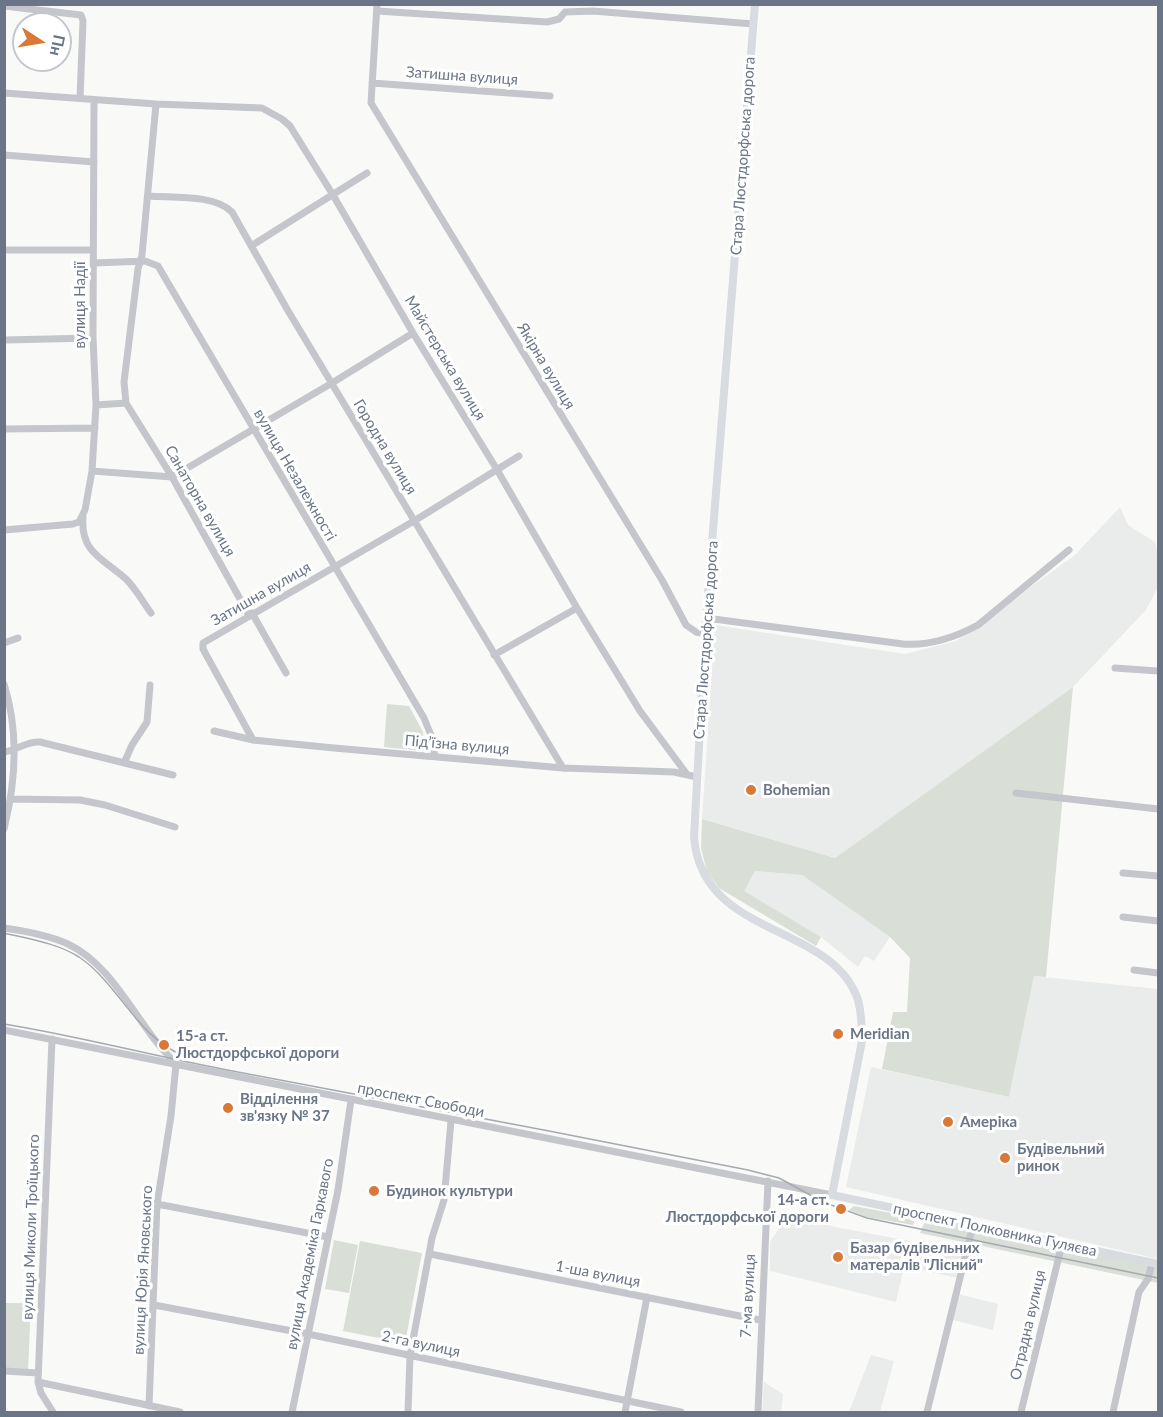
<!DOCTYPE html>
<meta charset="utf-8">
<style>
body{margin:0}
#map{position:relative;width:1163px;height:1417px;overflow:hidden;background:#f9faf8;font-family:Lato,sans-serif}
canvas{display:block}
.frame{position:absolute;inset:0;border:6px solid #6a7587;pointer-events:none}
.north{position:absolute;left:12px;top:12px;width:60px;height:60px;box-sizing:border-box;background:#fff;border:2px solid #c3c8cf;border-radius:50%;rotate:102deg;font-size:16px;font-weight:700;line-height:24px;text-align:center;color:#6a7587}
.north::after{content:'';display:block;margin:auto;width:21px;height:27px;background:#da7837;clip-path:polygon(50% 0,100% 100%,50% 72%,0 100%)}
</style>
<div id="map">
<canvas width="1163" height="1417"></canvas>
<div class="frame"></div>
<div class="north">Пн</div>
</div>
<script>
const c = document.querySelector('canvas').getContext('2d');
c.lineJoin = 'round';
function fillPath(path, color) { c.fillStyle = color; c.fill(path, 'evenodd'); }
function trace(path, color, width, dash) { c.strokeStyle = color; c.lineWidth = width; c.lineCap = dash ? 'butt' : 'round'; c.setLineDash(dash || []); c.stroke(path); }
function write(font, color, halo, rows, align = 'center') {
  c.font = font + ' Lato,sans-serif'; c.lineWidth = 6; c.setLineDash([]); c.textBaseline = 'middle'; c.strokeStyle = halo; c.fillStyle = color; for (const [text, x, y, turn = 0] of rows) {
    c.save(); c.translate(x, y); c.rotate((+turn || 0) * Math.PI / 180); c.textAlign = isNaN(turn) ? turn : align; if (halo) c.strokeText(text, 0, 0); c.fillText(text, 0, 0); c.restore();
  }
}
fillPath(new Path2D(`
 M1120,507L1128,525L1155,542L1158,553L1157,589L1146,610L1073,687L835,858L702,819L715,625L905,654L956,641L1075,555Z
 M755,871L802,875L890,937L874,961L865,956L858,967L821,937L743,891Z
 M1034,976L1158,989V1259L846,1187L871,1067L1009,1097Z
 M804,1218L835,1227L910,1241L896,1302L770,1271V1242L780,1227L790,1220Z
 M914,1244L963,1254L957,1278L908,1267Z
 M958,1294L998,1304L993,1330L953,1320Z
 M871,1355L894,1361L880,1412H849Z
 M764,1382L783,1394L781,1412H762Z`), '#eaebeb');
fillPath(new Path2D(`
 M1073,687L1046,977L1034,976L1009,1097L882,1069L893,1012H907L910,958L890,937L802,875L755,871L744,891L821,937L816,946L719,888L707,872L701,848L702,819L835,858Z
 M387,704L409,706L423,732V751L384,747Z
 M854,1206L912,1217L914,1222L913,1225L867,1217L849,1210Z
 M926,1219L1158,1266V1283L920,1233Z
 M334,1240L358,1245L349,1293L325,1289Z
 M360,1241L422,1253L405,1343L343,1331Z
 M4,1303H31L28,1372L5,1370Z`), '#d9ded7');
trace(new Path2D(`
 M377,4L371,103L662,580L686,625L696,632L705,634
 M4,6L81,15L83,21L80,98
 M377,11L547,22L559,19L565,12L593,11L753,24
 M372,83L550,96
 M4,93L156,104L262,108L282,119L290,126L333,195L413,333L496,468L577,608L640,711L686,773
 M156,104L142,255L138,269L124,382L126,403L172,477L249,615
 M4,155L94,162
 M148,196C172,198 215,194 232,212L287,309L563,768
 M251,246L367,173
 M4,250H93
 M94,263L145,261L158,266L424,718L431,735L435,756
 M4,340L93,338
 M96,405L126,403
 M4,429L95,428
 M92,471L172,477L332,383L413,333
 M83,517C80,553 104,559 126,579C136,589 143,602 151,613
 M4,530L73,524L79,522L85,510L92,471L96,405L93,338L94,100
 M252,613L286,673
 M706,618L903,644C930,646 954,638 978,625L1069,550
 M4,643L18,638
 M494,655L577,608
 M1115,668L1158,671
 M4,684C19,731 16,781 4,829
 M214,731L253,740L334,748L563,768L674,772L697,777
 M253,740L203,649V643L414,521L519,456
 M4,752C18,750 26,741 40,742L173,775
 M124,763L132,745L147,722L150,685
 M1016,793L1158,809
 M11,799L80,800L105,805L175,827
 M1123,873L1158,876
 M1123,917L1158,921
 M4,928C26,931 48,935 68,944C104,961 126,1001 149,1032C157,1044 167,1054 176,1064L171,1116L157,1204L149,1406
 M1134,970L1158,973
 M4,1030L832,1195
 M52,1039L38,1382L41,1393L53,1412
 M157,1204L328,1237
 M430,1254L760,1320
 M154,1305L308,1334L681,1412
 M4,1371L38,1373
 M38,1382L180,1412
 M292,1412L338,1190L351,1100
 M408,1412L410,1356L432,1238L444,1200L451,1121
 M625,1412L647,1297
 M758,1412L768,1181
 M927,1412L973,1225
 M1021,1412L1062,1244
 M1113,1412L1139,1292L1148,1279L1152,1263`), '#c4c6cb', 7);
trace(new Path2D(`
 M755,4L706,618L694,837C702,939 832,922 858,1000C862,1014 862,1028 862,1041L832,1195L1158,1264`), '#d8dbdf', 8);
trace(new Path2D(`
 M4,933C29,939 57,943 79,957C119,984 136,1036 182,1055
 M4,1024C78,1036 149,1055 222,1069C397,1102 573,1135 748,1170L779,1178L823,1202L867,1218L1158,1278`), '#a5a9b0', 1.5);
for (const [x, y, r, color] of [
 [751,790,6,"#da7837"],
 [838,1034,6,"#da7837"],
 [164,1045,6,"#da7837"],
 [228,1108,6,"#da7837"],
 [948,1122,6,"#da7837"],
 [1005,1158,6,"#da7837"],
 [374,1191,6,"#da7837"],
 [841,1209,6,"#da7837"],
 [838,1257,6,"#da7837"]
]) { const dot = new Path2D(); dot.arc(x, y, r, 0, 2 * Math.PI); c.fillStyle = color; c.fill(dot); trace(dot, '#fff', 2); }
write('15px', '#6a7587', '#fff', [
 ["Затишна вулиця",462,76,4],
 ["Стара Люстдорфська дорога",743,156,-86],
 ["вулиця Надії",80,305,-90],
 ["Майстерська вулиця",445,358,59],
 ["Якірна вулиця",546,366,59],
 ["Городна вулиця",385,447,59],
 ["вулиця Незалежності",295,475,60],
 ["Санаторна вулиця",200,501,60],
 ["Затишна вулиця",261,594,-30],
 ["Стара Люстдорфська дорога",706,640,-86],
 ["Підʼїзна вулиця",457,745,5],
 ["проспект Свободи",421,1100,11],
 ["вулиця Миколи Троїцького",31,1227,-88],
 ["проспект Полковника Гуляєва",995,1230,12],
 ["вулиця Академіка Гаркавого",310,1254,-79],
 ["вулиця Юрія Яновського",143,1270,-87],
 ["1-ша вулиця",598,1274,11],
 ["7-ма вулиця",748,1296,-87],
 ["Отрадна вулиця",1028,1325,-77],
 ["2-га вулиця",421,1344,12]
]);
write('bold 15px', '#6a7587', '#fff', [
 ["Bohemian",763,790],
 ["Meridian",850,1034],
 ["15-а ст.",176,1036],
 ["Люстдорфської дороги",176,1053],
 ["Відділення",240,1099],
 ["зв'язку № 37",240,1116],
 ["Амеріка",960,1122],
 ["Будівельний",1017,1149],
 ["ринок",1017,1166],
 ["Будинок культури",386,1191],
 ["14-а ст.",829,1200,"right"],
 ["Люстдорфської дороги",829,1217,"right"],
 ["Базар будівельних",850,1248],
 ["матералів \"Лісний\"",850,1265]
], 'left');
</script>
